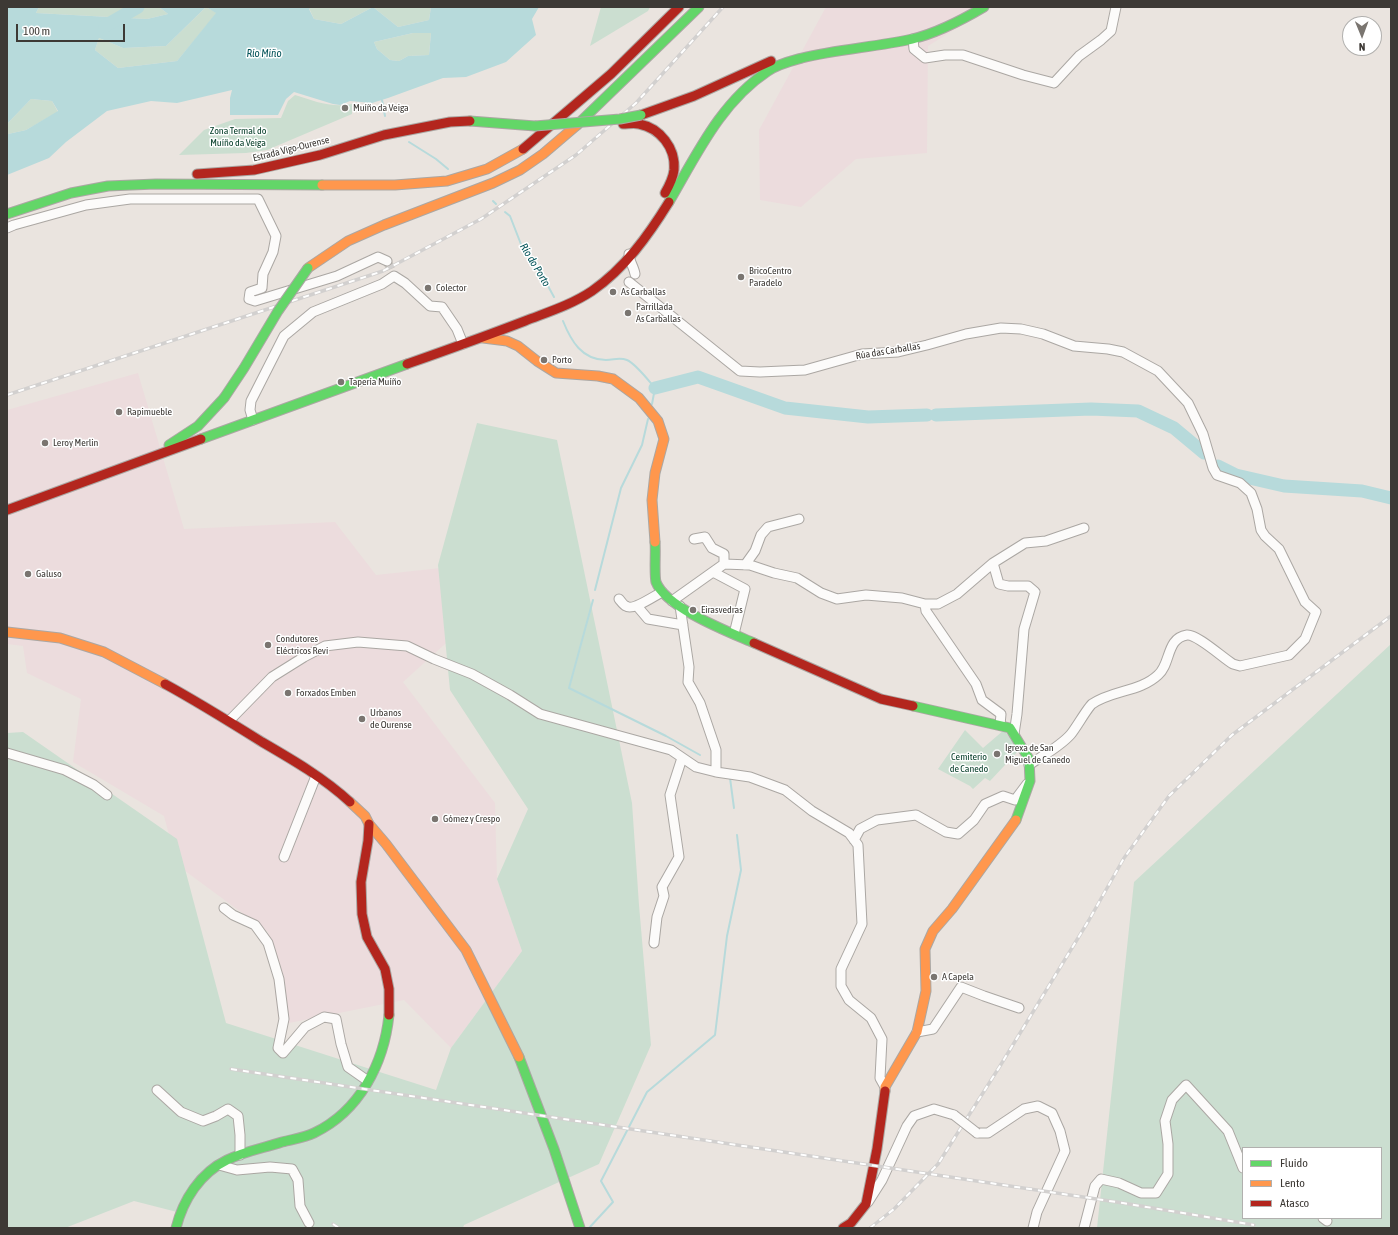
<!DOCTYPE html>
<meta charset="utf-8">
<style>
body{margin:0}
#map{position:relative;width:1398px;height:1235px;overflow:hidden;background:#eae4df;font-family:"Asap Condensed",sans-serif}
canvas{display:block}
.frame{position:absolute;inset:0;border:8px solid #3d3935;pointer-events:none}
.legend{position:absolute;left:1242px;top:1147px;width:140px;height:72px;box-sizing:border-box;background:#fff;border:1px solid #b1b0ae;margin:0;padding:5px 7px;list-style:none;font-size:12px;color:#3d3935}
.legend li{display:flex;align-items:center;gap:8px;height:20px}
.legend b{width:20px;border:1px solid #b1b0ae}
.north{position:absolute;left:1342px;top:16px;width:40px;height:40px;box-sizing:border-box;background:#fff;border:1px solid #b1b0ae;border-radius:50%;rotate:179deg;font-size:11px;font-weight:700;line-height:16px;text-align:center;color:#3d3935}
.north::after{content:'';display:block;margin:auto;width:14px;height:18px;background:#7a7570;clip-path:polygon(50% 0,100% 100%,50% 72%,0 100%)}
.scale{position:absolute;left:16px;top:24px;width:109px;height:18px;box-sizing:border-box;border:2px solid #3d3935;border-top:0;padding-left:5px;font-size:12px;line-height:14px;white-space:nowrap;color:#3d3935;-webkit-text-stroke:3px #fff;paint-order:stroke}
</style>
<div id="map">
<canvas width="1398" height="1235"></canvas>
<div class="frame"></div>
<ul class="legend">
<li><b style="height:5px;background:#63d668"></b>Fluido</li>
<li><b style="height:5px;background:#ff974d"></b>Lento</li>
<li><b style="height:5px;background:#b3261e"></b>Atasco</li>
</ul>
<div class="north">N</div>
<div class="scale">100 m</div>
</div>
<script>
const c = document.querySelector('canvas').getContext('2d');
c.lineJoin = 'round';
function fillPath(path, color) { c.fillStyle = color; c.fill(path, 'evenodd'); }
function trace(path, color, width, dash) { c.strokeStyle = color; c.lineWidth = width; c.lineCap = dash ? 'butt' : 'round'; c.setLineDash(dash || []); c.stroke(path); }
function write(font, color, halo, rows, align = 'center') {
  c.font = font + ' "Asap Condensed",sans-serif'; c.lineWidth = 3; c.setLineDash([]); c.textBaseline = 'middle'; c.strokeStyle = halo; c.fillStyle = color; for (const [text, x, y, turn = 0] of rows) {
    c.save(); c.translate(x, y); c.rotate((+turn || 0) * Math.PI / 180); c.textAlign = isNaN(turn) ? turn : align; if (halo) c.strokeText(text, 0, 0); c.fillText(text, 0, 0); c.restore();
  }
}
fillPath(new Path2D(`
 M826,7H991L928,46L927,153L856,159L801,207L760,200L759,130Z
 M138,373L184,529L335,522L376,575L459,566L485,608L403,682L495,803L497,879L522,951L451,1048L404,1000L279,1025L268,932L177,865L164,816L73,762L81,699L27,673L23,646L7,644V410Z`), '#ecdcdd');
fillPath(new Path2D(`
 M39,7H159L168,14L147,19L36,13Z
 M206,7L217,13L177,61L118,68L95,50L99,38L123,48L166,46Z
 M311,7H431L429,20L398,27L373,7L341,24L314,19L309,8Z
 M601,7H650L648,11L590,46Z
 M413,33H431L429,55L408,56L399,61L390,60L377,49L374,42Z
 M295,95C314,101 331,108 352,104V114L267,150L246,153L179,155L204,130L235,119L281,118L288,101Z
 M31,99L52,101L58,112L26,130L8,134L7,124Z
 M477,423L557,440L632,803L639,905L651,1045L599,1164L464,1225L463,1228H181L177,1212L134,1201L65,1228H7V733L23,732L177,839L226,1023L436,1090L451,1048L522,951L497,879L528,809L450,690L438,565Z
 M1391,644V1228H1097L1134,882ZM1243,1148H1381V1218H1243Z
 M965,730L983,748L1004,730L1019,750L990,781L985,778L973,789L970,786L938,769Z`), '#cbded0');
fillPath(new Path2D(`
 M7,7H39L36,13L147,19L168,14L159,7H311L309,9L314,19L341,24L373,7L398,27L429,20L431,7H539L532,19L536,35L506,62L466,77L443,78L388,98L372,103L350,101L340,105L333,104L294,92L286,99L278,115H230V98L232,90L177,103L151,101L107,111L66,142L49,158L7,175V133L8,134L26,130L58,111L52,101L31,99L7,124ZM206,7L216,13L177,61L118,68L95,50L99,38L123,48L166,46ZM413,33H431L429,55L408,56L399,61L390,60L377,49L374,42Z`), '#b7dadb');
trace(new Path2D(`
 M382,100L385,116
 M409,142L436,159L448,169
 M493,201L496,204
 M505,212L510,216L524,252L542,275L554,297
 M563,321C571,341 582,360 606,360C614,360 619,357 627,360C636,364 648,380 655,388L652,404
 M595,590L621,488L642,445L648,419
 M593,600L569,688L666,736L700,755
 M730,778L734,808
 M589,1228L613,1202L601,1181L647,1092L715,1035L727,936L741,870L737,835`), '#b7dadb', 2);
trace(new Path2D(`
 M105,26L138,7
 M655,388L698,377L785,408L868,417L927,415
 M936,415L1091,409L1138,411L1174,428L1204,453
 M1218,466L1236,475L1284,486L1362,491L1391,498`), '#b7dadb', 13);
trace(new Path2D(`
 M387,261L394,276`), '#c7c2bd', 9, [9, 4.5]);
const street = new Path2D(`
 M913,39L914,49L925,58L945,55H963L1023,75L1054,83L1079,56L1101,40L1111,31L1116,7
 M7,228L14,225L86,205L130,199H258L276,236L273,252L263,274L262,288L250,292L249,299L255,301L337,276L378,257L387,261
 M629,254C629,261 634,267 635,274
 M629,282L740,371L760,372L805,370L862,354L898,352L927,345L966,334L1001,328L1021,329L1043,334L1074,346L1108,349L1123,352L1158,371L1188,403L1203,434L1213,468L1217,475L1240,483L1251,493L1257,509L1261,530L1265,536L1279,549L1305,602L1316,612L1305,639L1289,655L1240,666L1233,664C1223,658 1197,634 1187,635C1166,638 1171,664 1158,675C1140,692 1112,690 1092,704C1088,707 1076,728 1071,734C1061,746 1042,756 1029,765
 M253,420L250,410L251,401L284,336L313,312L382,284L394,276L405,283L430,306L442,307L457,329L463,344
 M694,539L705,537L712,548L724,554V564
 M993,563L999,584L1008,586H1028L1035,592L1024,629L1017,714L1014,734
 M745,565L755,551L761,535L768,527L799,519
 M713,572L745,589L734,634
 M619,599C621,601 623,605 626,606C633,611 654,596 662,592
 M672,601L724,564L750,565L774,573L797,578L821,593L837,599L866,595L902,598L925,604H938L957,594L993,563L1025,543L1046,541L1084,528
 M925,604L926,611L976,684L982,700L1001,714L1000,725
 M637,606L648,619L683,625
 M680,606L689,667L688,682L700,703L716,750V772
 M229,721L272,677L304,657L325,646L358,642L407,646L434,659L472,674L510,695L540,714L671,750L696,767L716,772L750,777L785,790L812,811L849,833L858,845L862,924L841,969V986L849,1000L871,1018L882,1039L880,1078L885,1087
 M7,753L65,770L94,785L107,795
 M854,840L860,829L877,820L916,815L946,832L958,834L974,820L985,804L1003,796L1015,800L1027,784
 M284,857L316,776
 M224,908L233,915L255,925L268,943L279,979L284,1019L278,1048L283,1053L305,1027L324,1017L336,1019L341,1044L348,1067L368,1081
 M654,943L657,917L664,896L662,887L679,857L670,795L682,758
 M917,1032L933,1029L961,987L984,996L1019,1008
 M157,1090L181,1112L203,1121L216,1116L228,1109L238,1116L240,1135V1155
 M977,1133H988L1024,1109L1038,1106L1052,1113L1060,1131L1065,1151L1037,1212L1033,1228
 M219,1165L237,1170L270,1167L292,1169L298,1180L300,1206L309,1223
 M868,1202L882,1180L907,1126L914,1116L934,1109L954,1115
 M1323,1218L1327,1221
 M1084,1228L1095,1186L1101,1179L1119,1183L1141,1193H1156L1168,1174V1144L1165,1121L1172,1100L1186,1085L1228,1131L1243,1168`);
const fast = new Path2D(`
 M470,121L535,126
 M577,125L699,7
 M669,202C697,154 721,102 768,71C778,64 791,61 802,58C839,49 876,47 912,39C938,33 962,20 984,7
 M7,214L71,193L108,186L156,184L322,185
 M201,439L407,364
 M169,445L198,426L224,398
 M655,542C656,552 654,573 656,582C666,608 729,632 754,643
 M913,706L1010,728L1029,759L1030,781L1016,820
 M519,1057L554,1149L580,1228
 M176,1228C183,1200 200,1173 227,1160C245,1151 264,1148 282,1142C293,1139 304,1138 314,1133C360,1111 384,1063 389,1015`);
const slow = new Path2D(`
 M322,185H395L447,181L487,169L523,149
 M308,268L348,241L384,225L493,183L520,170L543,154L577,125
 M483,338L507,341L518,346
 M518,346L537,361L556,373L598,376L613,379L639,398L658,421L664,439L655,473L652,500L655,542
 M7,632L60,638L104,652L165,684
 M350,802L365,816L369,824L386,844L466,950L519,1057
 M885,1091V1087L917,1032L926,991L925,949L933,931L952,909L1016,820`);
const jam = new Path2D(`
 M641,115L694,96L771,61
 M623,124C628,124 634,123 639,124C660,128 676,148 674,170C673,178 669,186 665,193
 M523,149L611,74L679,7
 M197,174L254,170L320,155L384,135L450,122L470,121
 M407,364C447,350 486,336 525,321C548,312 571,305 592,291C625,268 648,236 669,202
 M7,510L201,439
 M754,643L881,699L913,706
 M165,684C198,702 230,722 262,742C293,760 324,778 350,802
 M369,824L368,841L361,882L362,914L367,937L385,969L389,989V1015
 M843,1228L851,1223L866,1204L877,1149L885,1091`);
trace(street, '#aba7a3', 11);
trace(fast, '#aba7a3', 11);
trace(slow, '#aba7a3', 11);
trace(jam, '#aba7a3', 11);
trace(street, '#fcfbfa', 9);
trace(fast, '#63d668', 9);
trace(slow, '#ff974d', 9);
trace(jam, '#b3261e', 9);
const rail = new Path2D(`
 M7,395L383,271L481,219L576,155L636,103L723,7
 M231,1069L1123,1203L1254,1225
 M333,1224L339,1228
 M870,1228L894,1209L938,1164L1000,1066L1089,920L1124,858L1169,796L1232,735L1391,616`);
trace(rail, '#d2d0cf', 3.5);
trace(rail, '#fff', 2, [6]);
const streetBridge = new Path2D(`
 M954,1115L977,1133`);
const fastBridge = new Path2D(`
 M535,126L620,119L641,115
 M224,398L244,368L278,311L308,268`);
trace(streetBridge, '#aba7a3', 11, []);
trace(fastBridge, '#aba7a3', 11, []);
trace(streetBridge, '#fcfbfa', 9);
trace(fastBridge, '#63d668', 9);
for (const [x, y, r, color] of [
 [345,108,4,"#7a7570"],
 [741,277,4,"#7a7570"],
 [428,288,4,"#7a7570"],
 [613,292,4,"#7a7570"],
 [628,313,4,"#7a7570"],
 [544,360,4,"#7a7570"],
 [341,382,4,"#7a7570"],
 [119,412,4,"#7a7570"],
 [45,443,4,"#7a7570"],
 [28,574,4,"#7a7570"],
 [693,610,4,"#7a7570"],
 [268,645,4,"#7a7570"],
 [288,693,4,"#7a7570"],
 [362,719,4,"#7a7570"],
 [997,754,4,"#7a7570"],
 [435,819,4,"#7a7570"],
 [934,977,4,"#7a7570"]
]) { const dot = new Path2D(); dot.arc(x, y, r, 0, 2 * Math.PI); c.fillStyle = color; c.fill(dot); trace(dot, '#fff', 1.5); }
write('10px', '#3d3935', '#fff', [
 ["Muíño da Veiga",353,108],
 ["BricoCentro",749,271],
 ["Paradelo",749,283],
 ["Colector",436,288],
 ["As Carballas",621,292],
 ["Parrillada",636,307],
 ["As Carballas",636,319],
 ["Porto",552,360],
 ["Tapería Muíño",349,382],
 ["Rapimueble",127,412],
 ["Leroy Merlin",53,443],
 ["Galuso",36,574],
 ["Eirasvedras",701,610],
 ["Condutores",276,639],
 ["Eléctricos Revi",276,651],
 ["Forxados Emben",296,693],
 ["Urbanos",370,713],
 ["de Ourense",370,725],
 ["Igrexa de San",1005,748],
 ["Miguel de Canedo",1005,760],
 ["Gómez y Crespo",443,819],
 ["A Capela",942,977]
], 'left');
write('10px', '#023b26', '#fff', [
 ["Zona Termal do",238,131],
 ["Muíño da Veiga",238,143],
 ["Cemiterio",969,757],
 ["de Canedo",969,769]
]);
write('10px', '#3d3935', '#fff', [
 ["Estrada Vigo-Ourense",291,149,-14],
 ["Rúa das Carballas",888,351,-9]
]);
write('italic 11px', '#035358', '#fff', [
 ["Río Miño",264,54],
 ["Río do Porto",535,265,59]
]);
</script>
